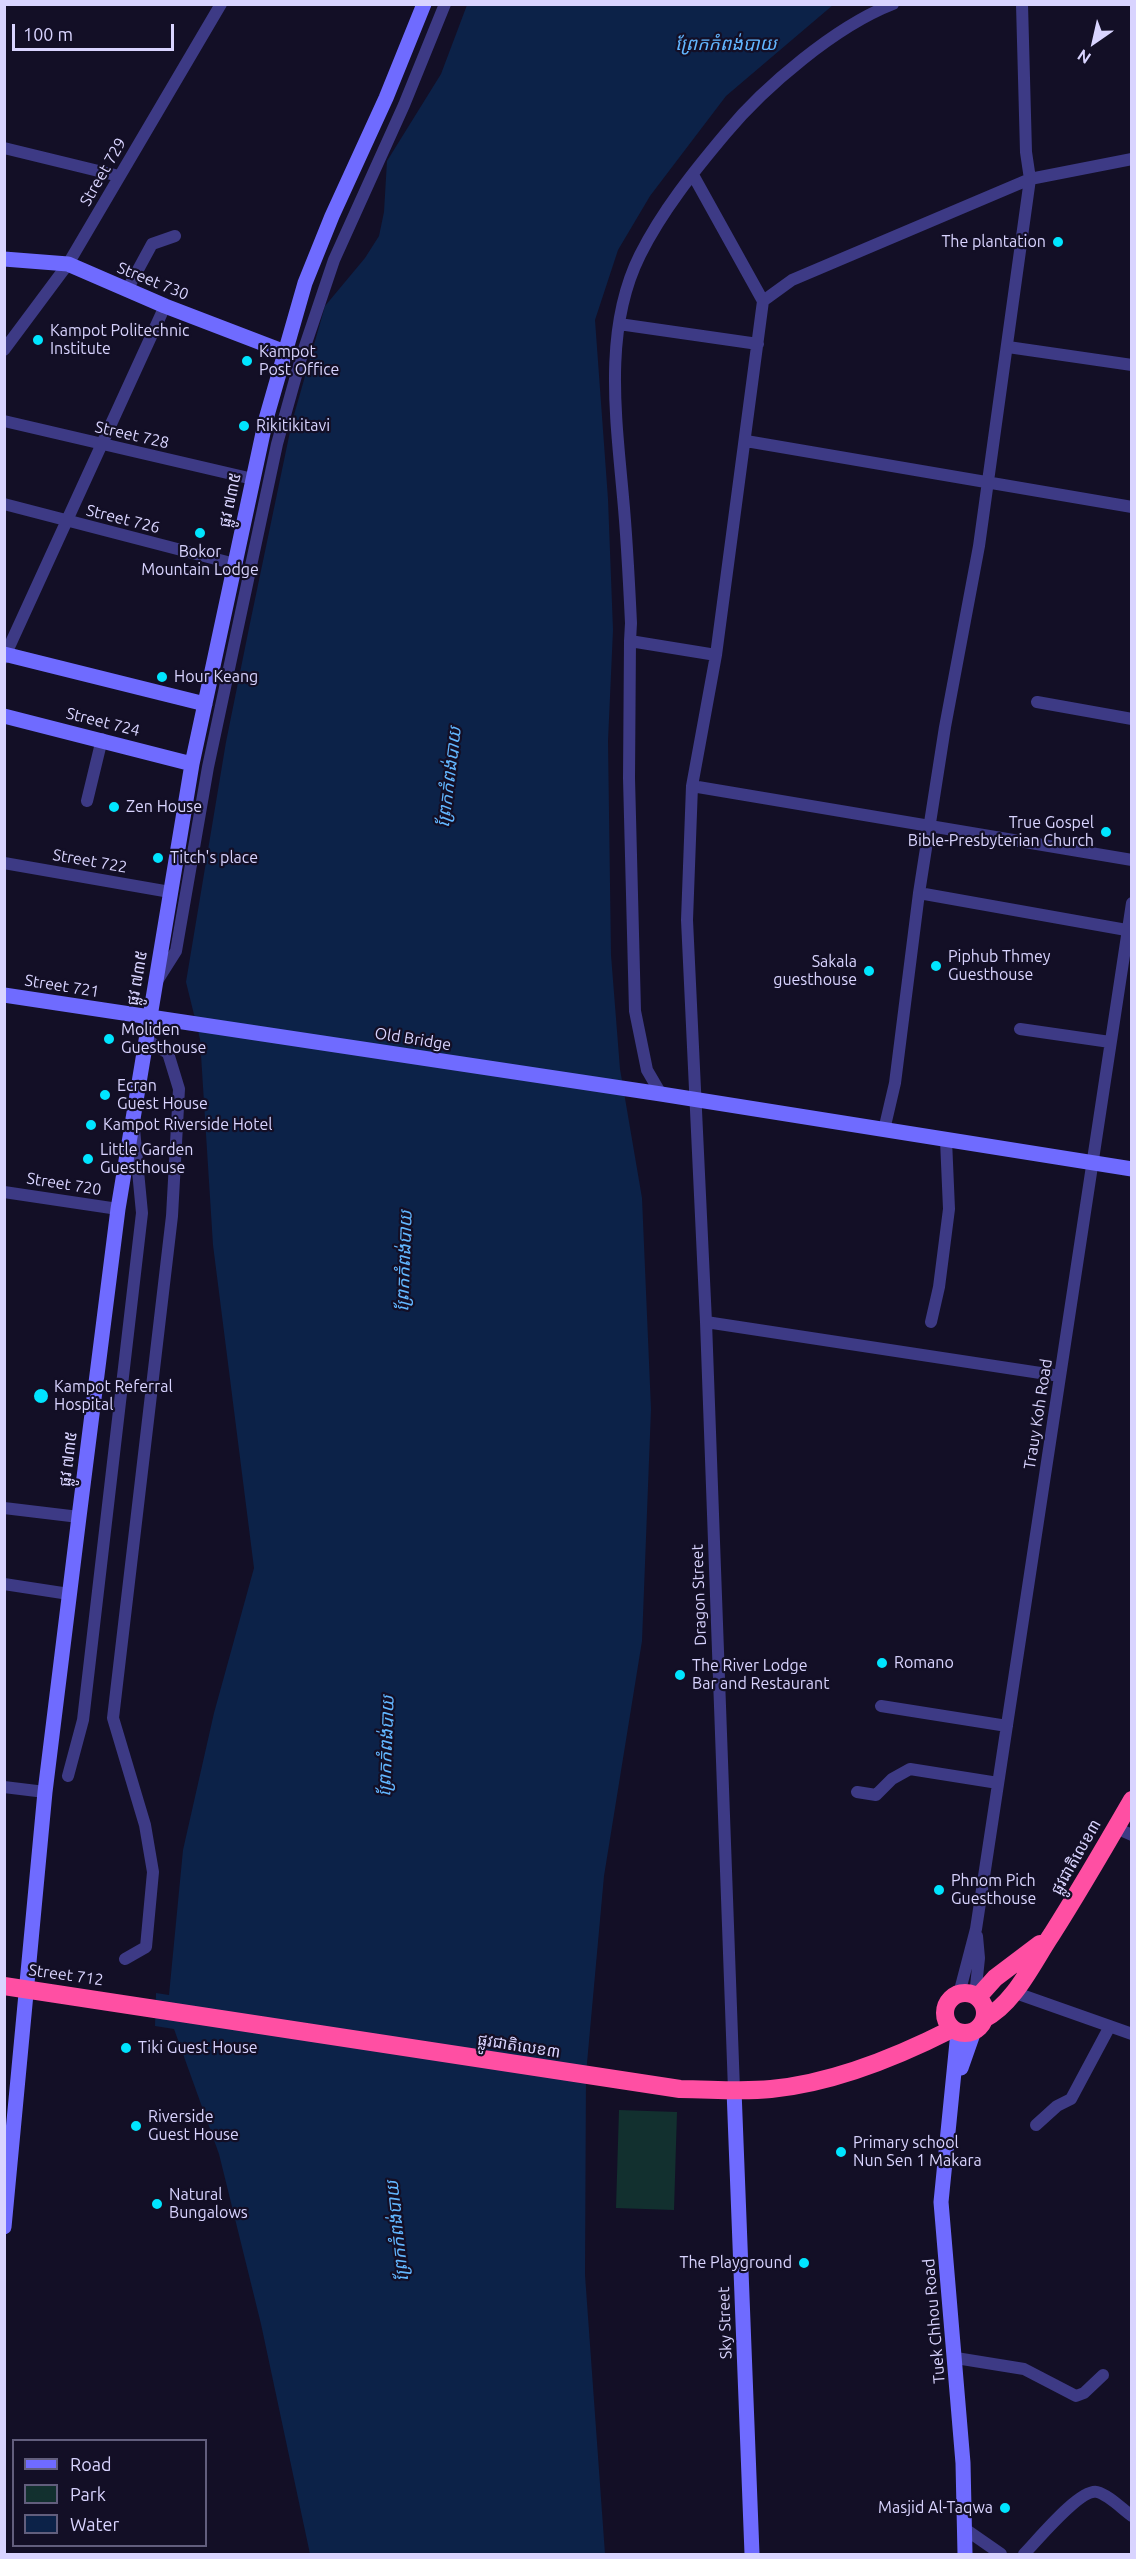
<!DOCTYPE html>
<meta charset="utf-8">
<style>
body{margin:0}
#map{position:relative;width:1136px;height:2559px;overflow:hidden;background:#130f26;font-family:Ubuntu,sans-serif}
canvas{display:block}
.frame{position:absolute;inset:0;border:6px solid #d9d4ff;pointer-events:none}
.legend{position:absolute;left:12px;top:2439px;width:195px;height:108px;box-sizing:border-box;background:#130f26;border:2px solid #625e7d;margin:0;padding:8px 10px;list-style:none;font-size:18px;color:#d9d4ff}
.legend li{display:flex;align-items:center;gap:12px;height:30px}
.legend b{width:30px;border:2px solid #625e7d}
.north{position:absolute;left:1064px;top:12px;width:60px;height:60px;-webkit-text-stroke:4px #130f26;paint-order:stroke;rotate:214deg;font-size:16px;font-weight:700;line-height:24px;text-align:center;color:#d9d4ff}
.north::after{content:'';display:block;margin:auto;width:21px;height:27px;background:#d9d4ff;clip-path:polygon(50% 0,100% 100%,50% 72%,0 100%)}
.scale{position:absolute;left:12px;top:24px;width:162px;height:27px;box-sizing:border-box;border:3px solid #d9d4ff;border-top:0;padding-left:8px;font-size:18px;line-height:21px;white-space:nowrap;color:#d9d4ff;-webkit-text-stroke:4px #130f26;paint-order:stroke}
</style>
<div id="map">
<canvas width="1136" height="2559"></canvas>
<div class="frame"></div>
<ul class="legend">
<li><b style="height:8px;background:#6f6bff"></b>Road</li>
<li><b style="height:16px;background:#12302f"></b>Park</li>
<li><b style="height:16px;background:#0c2248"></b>Water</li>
</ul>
<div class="north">N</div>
<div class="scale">100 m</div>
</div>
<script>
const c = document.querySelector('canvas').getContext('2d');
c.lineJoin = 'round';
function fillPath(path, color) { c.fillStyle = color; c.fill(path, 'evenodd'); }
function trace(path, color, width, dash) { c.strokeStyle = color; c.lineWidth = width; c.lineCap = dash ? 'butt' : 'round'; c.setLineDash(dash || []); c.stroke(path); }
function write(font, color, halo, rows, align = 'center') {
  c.font = font + ' Ubuntu,"Noto Sans Khmer",sans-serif'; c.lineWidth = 4.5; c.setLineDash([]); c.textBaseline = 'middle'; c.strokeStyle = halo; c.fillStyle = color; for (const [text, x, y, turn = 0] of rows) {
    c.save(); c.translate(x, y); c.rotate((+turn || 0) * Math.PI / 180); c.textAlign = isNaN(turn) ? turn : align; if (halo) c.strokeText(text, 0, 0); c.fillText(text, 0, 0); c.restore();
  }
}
fillPath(new Path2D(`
 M619,2110L677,2112L674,2210L616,2208Z`), '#12302f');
fillPath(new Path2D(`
 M467,5H833L726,96L650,196L618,250L595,320L608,499L613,630L608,741L611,955L620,1069L642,1198L651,1409L642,1641L604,1876L586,2074L585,2275L605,2554H310L261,2324L219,2154L174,2029L155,2026L156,1993L169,1995L183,1850L214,1713L254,1568L213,1245L200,1039L186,982L226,742L249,628L292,422L325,306L365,258L379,236L384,212L387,161L441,74Z`), '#0c2248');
trace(new Path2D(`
 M4,148L119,176
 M693,175L763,301
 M127,290L152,244L175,236
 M619,324L758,344
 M1008,347L1132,365
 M4,350L68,264L221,4
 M4,421L253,479
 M746,441L1132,507
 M4,504L235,564
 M630,641L629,778L635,1011L647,1070L661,1094
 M716,655L630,641L631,623C629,581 627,539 623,497C616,418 603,329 640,255C662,211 694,171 726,133C764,87 836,26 893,4
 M4,658L165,306
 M1037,702L1132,719
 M692,786L1132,860
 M87,801L102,739
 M4,863L170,892
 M919,893L1132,931
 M157,981L176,951L208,767L277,444L301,358L334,260L404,105L445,4
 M1020,1029L1110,1042
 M884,1130L895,1083L919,893L945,727L979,546L1030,179L1026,152L1022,4
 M4,1192L118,1209
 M706,1322L1060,1376
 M931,1322L939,1287L949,1209L946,1140
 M4,1508L79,1517
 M4,1584L69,1594
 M881,1706L1007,1726
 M68,1776L83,1720L142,1213L134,1129
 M4,1787L45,1792
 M857,1792L876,1795L892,1779L910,1769L998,1783
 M1116,1828L1132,1835
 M125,1959L146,1947L153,1872L145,1825L113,1718L172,1216L179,1089L168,1053L145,1039
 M1013,1992L1132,2034
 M959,1994L976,1929L1132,903
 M975,1996L979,1958L977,1936
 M734,2090L706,1322L687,920L692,786L716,655L763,301L792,280L1030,179L1132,159
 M1036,2125L1057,2106L1071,2099L1110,2026
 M956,2358L1024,2369L1076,2396L1084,2393L1103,2375
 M965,2529L1001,2554
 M1024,2554C1037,2541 1080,2488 1097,2492C1109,2495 1122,2509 1132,2516`), '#3d3a85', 12);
trace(new Path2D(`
 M4,259L68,264L165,306L285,352
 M4,654L205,704
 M4,716L192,764
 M4,995L661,1094L1132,1169
 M958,2032L941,2202L963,2463L965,2554
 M961,2068L974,2031
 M734,2090L752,2554
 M4,2227L45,1792L79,1517L118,1209L192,764L266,419L305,283L332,216L386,98L424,4`), '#6f6bff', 15);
trace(new Path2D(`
 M4,1986L680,2089C710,2089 741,2092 771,2089C834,2083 897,2057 952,2029
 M945 2013a20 20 0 1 1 40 0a20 20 0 1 1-40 0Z
 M978,1997L995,1978L1040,1944
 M984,2019C1015,2003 1033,1962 1052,1934C1080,1890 1106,1845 1132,1800`), '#ff4fa3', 18);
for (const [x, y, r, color] of [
 [1058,242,6,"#00e5ff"],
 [38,340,6,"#00e5ff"],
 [247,361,6,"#00e5ff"],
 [244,426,6,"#00e5ff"],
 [200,533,6,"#00e5ff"],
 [162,677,6,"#00e5ff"],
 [114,807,6,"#00e5ff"],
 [1106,832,6,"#00e5ff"],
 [158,858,6,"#00e5ff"],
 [936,966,6,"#00e5ff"],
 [869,971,6,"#00e5ff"],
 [109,1039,6,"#00e5ff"],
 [105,1095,6,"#00e5ff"],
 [91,1125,6,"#00e5ff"],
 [88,1159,6,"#00e5ff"],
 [41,1396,8,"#00e5ff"],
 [882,1663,6,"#00e5ff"],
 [680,1675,6,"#00e5ff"],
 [939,1890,6,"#00e5ff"],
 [126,2048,6,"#00e5ff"],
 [136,2126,6,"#00e5ff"],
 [841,2152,6,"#00e5ff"],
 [157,2204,6,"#00e5ff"],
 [804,2263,6,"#00e5ff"],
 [1005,2508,6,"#00e5ff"]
]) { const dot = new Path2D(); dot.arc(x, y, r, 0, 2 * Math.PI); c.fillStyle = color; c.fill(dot); trace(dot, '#130f26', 2); }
write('16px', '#d9d4ff', '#130f26', [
 ["Street 729",103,172,-60],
 ["Street 730",153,281,22],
 ["Street 728",132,435,13],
 ["ផ្លូវ ៧៣៥",230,500,-78],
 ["Street 726",123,519,14],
 ["Street 724",103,722,14],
 ["Street 722",90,861,10],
 ["ផ្លូវ ៧៣៥",137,978,-80],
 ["Street 721",62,986,9],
 ["Old Bridge",413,1039,9],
 ["Street 720",64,1184,9],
 ["Trauy Koh Road",1038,1414,-81],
 ["ផ្លូវ ៧៣៥",68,1459,-83],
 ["Dragon Street",699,1595,-92],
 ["ផ្លូវជាតិលេខ៣",1076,1857,-60],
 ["Street 712",66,1975,8],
 ["ផ្លូវជាតិលេខ៣",519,2046,9],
 ["Tuek Chhou Road",934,2321,-95],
 ["Sky Street",725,2323,-92]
]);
write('16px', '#d9d4ff', '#130f26', [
 ["The plantation",1046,242,"right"],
 ["Kampot Politechnic",50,331],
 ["Institute",50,349],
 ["Kampot",259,352],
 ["Post Office",259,370],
 ["Rikitikitavi",256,426],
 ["Bokor",200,552,"center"],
 ["Mountain Lodge",200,570,"center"],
 ["Hour Keang",174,677],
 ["Zen House",126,807],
 ["True Gospel",1094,823,"right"],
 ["Bible-Presbyterian Church",1094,841,"right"],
 ["Titch's place",170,858],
 ["Piphub Thmey",948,957],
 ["Guesthouse",948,975],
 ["Sakala",857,962,"right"],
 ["guesthouse",857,980,"right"],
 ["Moliden",121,1030],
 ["Guesthouse",121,1048],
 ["Ecran",117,1086],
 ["Guest House",117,1104],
 ["Kampot Riverside Hotel",103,1125],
 ["Little Garden",100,1150],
 ["Guesthouse",100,1168],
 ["Kampot Referral",54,1387],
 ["Hospital",54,1405],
 ["Romano",894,1663],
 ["The River Lodge",692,1666],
 ["Bar and Restaurant",692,1684],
 ["Phnom Pich",951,1881],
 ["Guesthouse",951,1899],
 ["Tiki Guest House",138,2048],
 ["Riverside",148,2117],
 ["Guest House",148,2135],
 ["Primary school",853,2143],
 ["Nun Sen 1 Makara",853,2161],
 ["Natural",169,2195],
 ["Bungalows",169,2213],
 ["The Playground",792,2263,"right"],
 ["Masjid Al-Taqwa",993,2508,"right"]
], 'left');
write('italic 18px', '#62b6ff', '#130f26', [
 ["ព្រែកកំពង់បាយ",726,44],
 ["ព្រែកកំពង់បាយ",449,777,-83],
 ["ព្រែកកំពង់បាយ",404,1261,-88],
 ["ព្រែកកំពង់បាយ",386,1746,-88],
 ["ព្រែកកំពង់បាយ",397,2231,-96]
]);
</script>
